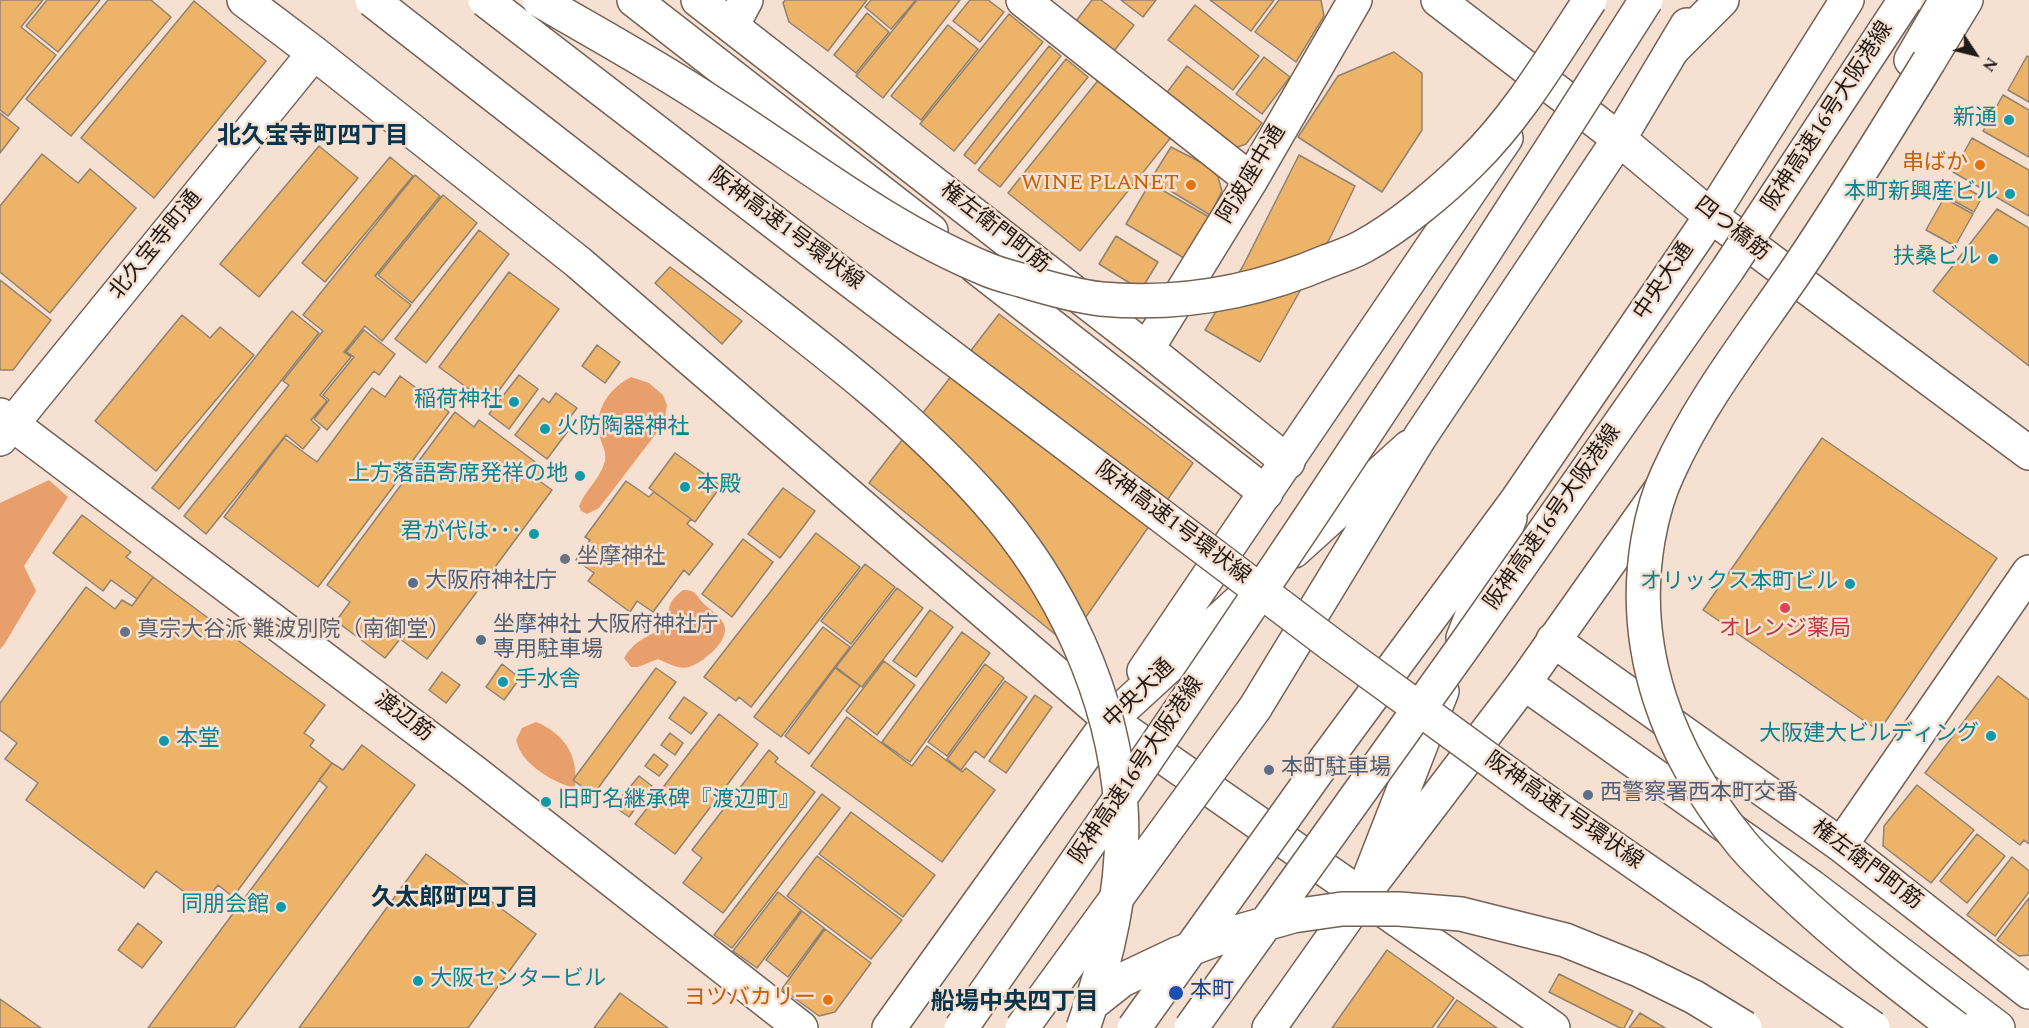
<!DOCTYPE html>
<meta charset="utf-8">
<style>
body{margin:0}
#map{position:relative;width:2029px;height:1028px;overflow:hidden;background:#f5e0d2;font-family:Spectral,serif}
canvas{display:block}
.north{position:absolute;left:1945px;top:24px;width:60px;height:60px;-webkit-text-stroke:4px #f5e0d2;paint-order:stroke;rotate:125deg;font-size:16px;font-weight:700;line-height:24px;text-align:center;color:#211a15}
.north::after{content:'';display:block;margin:auto;width:21px;height:27px;background:#211a15;clip-path:polygon(50% 0,100% 100%,50% 72%,0 100%)}
</style>
<div id="map">
<canvas width="2029" height="1028"></canvas>
<div class="north">N</div>
</div>
<script>
const c = document.querySelector('canvas').getContext('2d');
c.lineJoin = 'round';
function fillPath(path, color) { c.fillStyle = color; c.fill(path, 'evenodd'); }
function trace(path, color, width, dash) { c.strokeStyle = color; c.lineWidth = width; c.lineCap = dash ? 'butt' : 'round'; c.setLineDash(dash || []); c.stroke(path); }
function write(font, color, halo, rows, align = 'center') {
  c.font = font + ' Spectral,"Noto Sans JP",serif'; c.lineWidth = 5; c.setLineDash([]); c.textBaseline = 'middle'; c.strokeStyle = halo; c.fillStyle = color; for (const [text, x, y, turn = 0] of rows) {
    c.save(); c.translate(x, y); c.rotate((+turn || 0) * Math.PI / 180); c.textAlign = isNaN(turn) ? turn : align; if (halo) c.strokeText(text, 0, 0); c.fillText(text, 0, 0); c.restore();
  }
}
fillPath(new Path2D(`
 M631,377L649,383L663,395L667,405L665,418L655,435L599,508L587,514L581,511L579,506C586,489 600,479 605,461C607,451 601,444 599,434C594,409 610,388 631,377Z
 M49,480L68,497L24,566L36,591L4,645L0,649V503Z
 M683,590C697,590 695,595 704,604C711,611 723,617 725,628C727,643 702,663 689,667C679,670 667,663 658,659L638,667H631L624,658C637,636 652,638 665,624C671,617 667,612 670,605C672,599 678,594 683,590Z
 M536,722C565,734 579,756 575,788C557,784 533,770 522,754C519,750 518,745 516,740L522,728Z`), '#e89f6c');
const building = new Path2D(`
 M0,0H43L21,27L56,55L8,116L0,110Z
 M47,0H100L58,52L26,26Z
 M108,0H151L171,17L71,136L26,99Z
 M785,0H867L828,51L789,22L783,3Z
 M871,0H916L891,29L865,7Z
 M917,0H960L883,98L856,76Z
 M970,0H988L1004,12L980,42L953,21Z
 M1092,0H1101L1134,25L1114,51L1076,21Z
 M1121,0H1156L1143,17Z
 M1210,0H1274L1251,31Z
 M1279,0H1321L1324,16L1296,62L1255,32Z
 M194,1L266,61L154,198L81,138Z
 M1195,5L1259,56L1233,90L1168,40Z
 M867,13L889,32L856,73L834,55Z
 M1009,14L1043,42L954,151L920,124Z
 M948,25L978,49L921,120L891,96Z
 M1049,46L1061,56L975,164L964,155Z
 M1394,52L1422,73V130L1382,192L1298,137L1338,76Z
 M2027,56L2029,57V102L2008,90Z
 M1264,57L1290,77L1262,114L1236,94Z
 M1066,59L1088,77L1000,187L978,170Z
 M1187,66L1262,123L1246,144L1235,148L1165,95Z
 M1100,78L1172,136L1080,251L1008,193Z
 M2003,95L2029,110V157L1983,131Z
 M0,113L19,128L0,153Z
 M1972,138L2029,170V216L1953,172Z
 M319,146L358,178L259,297L220,264Z
 M1171,147L1216,170L1222,191L1210,215L1151,179Z
 M42,154L78,183L90,169L136,208L50,313L0,272V206Z
 M1299,155L1355,186L1331,236L1260,362L1205,330L1243,266Z
 M390,157L413,176L325,282L302,263Z
 M415,175L440,196L375,276L411,305L382,341L365,326L344,352L351,357L320,395L327,401L311,420L320,428L303,449L286,435L206,534L184,516L289,385L283,381L323,331L303,315Z
 M1953,181L1982,197L1974,212L1945,196Z
 M1150,183L1209,217L1184,258L1126,224Z
 M443,195L477,223L412,303L378,275Z
 M1944,198L1973,214L1955,246L1926,230Z
 M1997,209L2029,228V366L1933,291Z
 M479,230L509,254L426,363L395,339Z
 M1116,236L1158,262L1141,290L1099,264Z
 M670,267L742,321L722,344L655,283Z
 M509,272L559,309L489,404L439,367Z
 M0,280L51,320L13,370H0Z
 M292,311L319,333L179,509L152,488Z
 M999,314L1193,463L1067,644L869,483Z
 M182,315L210,338L220,327L254,355L156,471L95,421Z
 M364,330L395,354L379,375L374,371L327,430L314,419L329,400L323,395L354,357L346,352Z
 M597,345L620,362L605,383L582,366Z
 M519,375L538,389L509,429L489,414Z
 M400,376L449,412L318,587L224,517L284,438L317,462L372,388L385,397Z
 M556,393L577,408L568,420L574,423L547,459L515,435L543,398L549,403Z
 M455,412L474,427L479,420L546,470L538,480L552,490L427,659L400,639L385,658L336,621L350,602L327,585Z
 M1822,438L1997,558L1879,731L1703,610Z
 M675,453L721,486L695,522L649,488Z
 M626,481L649,497L654,492L691,519L687,524L713,544L689,575L684,570L653,612L637,601L630,612L588,581L594,573L576,560L590,540L585,537Z
 M783,488L815,511L780,558L748,534Z
 M82,515L131,552L126,557L153,577L137,599L111,580L103,591L53,553Z
 M816,533L860,567L751,707L739,697L736,701L704,677Z
 M743,539L773,562L732,617L702,594Z
 M865,564L895,587L851,644L821,621Z
 M153,577L325,705L304,733L314,740L310,746L332,763L233,897L218,885L202,905L156,871L144,888L26,800L38,783L5,759L17,743L0,730V703L86,587L115,609L122,600L132,606Z
 M897,588L923,608L862,687L836,667Z
 M930,610L953,627L916,677L893,661Z
 M823,627L850,647L781,737L754,717Z
 M962,632L990,653L910,762L882,742Z
 M884,661L915,685L877,735L846,711Z
 M502,664L520,678L504,700L486,687Z
 M985,664L1004,678L947,756L928,742Z
 M656,668L676,682L593,795L573,780Z
 M835,668L860,686L809,754L785,736Z
 M442,672L460,685L446,703L429,690Z
 M1998,676L2029,700V844L2024,840L2020,845L1925,773Z
 M1005,681L1027,697L984,758L975,751L961,770L947,759Z
 M1035,695L1052,707L1006,773L989,761Z
 M684,697L707,713L691,734L669,718Z
 M719,714L758,744L675,854L635,824Z
 M847,717L912,766L927,746L962,772L966,768L995,790L942,862L811,766Z
 M670,733L683,743L675,755L661,745Z
 M362,745L415,785L234,1028H148L327,787L319,780L332,763L343,770Z
 M769,750L778,758L775,762L815,792L723,913L683,883L702,858L692,850Z
 M654,754L668,765L659,776L645,766Z
 M639,776L652,786L643,797L630,787Z
 M1917,785L1974,830L1931,883L1883,846L1884,826Z
 M822,794L840,808L732,948L714,935Z
 M623,795L637,806L629,817L615,807Z
 M851,812L935,875L903,917L819,854Z
 M1977,834L2005,856L1967,903L1940,881Z
 M426,854L536,934L468,1028H299Z
 M817,856L902,920L871,959L787,896Z
 M2012,857L2029,871V892L1995,936L1967,915Z
 M778,892L801,910L757,968L733,951Z
 M2029,898V955L2019,956L1997,940Z
 M802,911L824,928L788,977L766,960Z
 M138,923L162,942L142,968L118,950Z
 M825,929L871,963L835,1012L819,1016L782,989Z
 M1387,950L1454,998L1432,1028H1332Z
 M1559,974L1633,1011L1624,1028H1620L1549,992Z
 M620,993L668,1028H594Z
 M0,999L41,1028H0Z
 M1457,1000L1497,1028H1437Z
 M1640,1013L1665,1028H1629Z`);
fillPath(building, '#edb469');
trace(building, '#908271', 1.5);
const street = new Path2D(`
 M244,0L314,53L578,262L1110,720L1553,1028
 M698,0L1147,349L1288,462
 M1023,0L1251,180
 M1911,60L1946,0
 M1147,349L1251,180L1355,0
 M0,415L474,772L801,1028
 M0,439L314,53
 M1553,640L1841,845L2029,992
 M1841,845L2029,572`);
const secondary = new Path2D(`
 M732,26L746,0
 M1294,551L1409,447
 M1463,638L1510,518
 M1144,671L1506,138
 M1362,896L1524,683L1661,489
 M889,1028L1110,720L1256,586
 M1269,1028L1362,896L1442,691`);
const primary = new Path2D(`
 M1438,0L1619,139L1711,216L2029,453
 M1255,708L1420,437L1619,139L1687,25
 M1326,759L1517,500L1711,216L1847,0`);
const highway = new Path2D(`
 M634,0L931,231
 M1673,49L1722,0
 M1929,61L1966,0
 M976,267L1266,493
 M1524,683L1812,887L1998,1028`);
trace(street, '#736155', 36);
trace(secondary, '#736155', 36);
trace(primary, '#736155', 36);
trace(highway, '#736155', 36);
trace(street, '#fff', 33);
trace(secondary, '#fff', 33);
trace(primary, '#fff', 33);
trace(highway, '#fff', 33);
const primaryBridge = new Path2D(`
 M1022,1028L1255,708
 M1134,1028L1326,759`);
const highwayBridge = new Path2D(`
 M372,0C485,88 598,177 712,264C807,338 906,410 986,500C1061,584 1113,694 1121,807C1126,882 1108,958 1083,1028
 M485,0L835,269L1332,645L1536,794L1873,1028
 M539,0C597,34 656,66 712,103C802,160 886,228 986,269C997,274 1010,277 1021,280C1047,288 1075,296 1101,299C1179,306 1256,292 1328,261C1339,257 1351,253 1362,247C1399,227 1442,191 1471,162C1519,115 1553,56 1590,0
 M1929,61C1885,133 1841,205 1794,274C1750,338 1700,402 1668,473C1658,494 1652,517 1648,540C1629,651 1669,754 1739,840C1753,858 1771,874 1788,890C1841,940 1898,984 1956,1028
 M1089,1006L1122,980L1177,954L1233,933L1293,916L1342,909H1399L1461,914L1565,940L1639,970L1694,997L1745,1028
 M961,1028C1197,691 1426,348 1646,0
 M1191,1028L1467,642L1728,269L1905,0`);
trace(primaryBridge, '#736155', 36, []);
trace(highwayBridge, '#736155', 36, []);
trace(primaryBridge, '#fff', 33);
trace(highwayBridge, '#fff', 33);
for (const [x, y, r, color] of [
 [2009,120,6,"#0f9aa8"],
 [1980,165,6,"#e8710a"],
 [1191,185,6,"#e8710a"],
 [2010,194,6,"#0f9aa8"],
 [1993,259,6,"#0f9aa8"],
 [514,402,6,"#0f9aa8"],
 [545,429,6,"#0f9aa8"],
 [580,476,6,"#0f9aa8"],
 [685,487,6,"#0f9aa8"],
 [534,534,6,"#0f9aa8"],
 [565,559,6,"#6b7280"],
 [413,583,6,"#5c6f8a"],
 [1850,584,6,"#0f9aa8"],
 [1785,608,6,"#e0444e"],
 [125,632,6,"#6b7280"],
 [481,640,6,"#5c6f8a"],
 [503,682,6,"#0f9aa8"],
 [1991,736,6,"#0f9aa8"],
 [164,741,6,"#0f9aa8"],
 [1269,770,6,"#5c6f8a"],
 [1588,795,6,"#5c6f8a"],
 [546,802,6,"#0f9aa8"],
 [281,907,6,"#0f9aa8"],
 [418,981,6,"#0f9aa8"],
 [1176,993,8,"#1a4fb4"],
 [828,1000,6,"#e8710a"]
]) { const dot = new Path2D(); dot.arc(x, y, r, 0, 2 * Math.PI); c.fillStyle = color; c.fill(dot); trace(dot, '#f5e0d2', 2); }
write('22px', '#211a15', '#f5e0d2', [
 ["阪神高速16号大阪港線",1829,117,-57],
 ["阿波座中通",1253,175,-59],
 ["権左衛門町筋",994,229,38],
 ["阪神高速1号環状線",785,230,37],
 ["四つ橋筋",1731,230,38],
 ["北久宝寺町通",157,246,-51],
 ["中央大通",1665,282,-56],
 ["阪神高速16号大阪港線",1554,518,-55],
 ["阪神高速1号環状線",1172,524,37],
 ["中央大通",1140,695,-44],
 ["渡辺筋",403,718,37],
 ["阪神高速16号大阪港線",1138,771,-56],
 ["阪神高速1号環状線",1563,812,35],
 ["権左衛門町筋",1866,866,37]
]);
write('22px', '#0d838f', '#f5e0d2', [
 ["新通",1997,120],
 ["本町新興産ビル",1998,194],
 ["扶桑ビル",1981,259],
 ["稲荷神社",502,402],
 ["火防陶器神社",557,429,"left"],
 ["上方落語寄席発祥の地",568,476],
 ["本殿",697,487,"left"],
 ["君が代は･･･",522,534],
 ["オリックス本町ビル",1838,584],
 ["手水舎",515,682,"left"],
 ["大阪建大ビルディング",1979,736],
 ["本堂",176,741,"left"],
 ["旧町名継承碑『渡辺町』",558,802,"left"],
 ["同朋会館",269,907],
 ["大阪センタービル",430,981,"left"]
], 'right');
write('22px', '#c56008', '#f5e0d2', [
 ["串ばか",1968,165],
 ["WINE PLANET",1179,185],
 ["ヨツバカリー",816,1000]
], 'right');
write('22px', '#5b616d', '#f5e0d2', [
 ["坐摩神社",577,559],
 ["真宗大谷派 難波別院（南御堂）",137,632]
], 'left');
write('22px', '#4e5e75', '#f5e0d2', [
 ["大阪府神社庁",425,583],
 ["坐摩神社 大阪府神社庁",493,627],
 ["専用駐車場",493,652],
 ["本町駐車場",1281,770],
 ["西警察署西本町交番",1600,795]
], 'left');
write('22px', '#be3a42', '#f5e0d2', [
 ["オレンジ薬局",1785,631]
]);
write('22px', '#164399', '#f5e0d2', [
 ["本町",1190,993]
], 'left');
write('bold 24px', '#08354b', '#f5e0d2', [
 ["北久宝寺町四丁目",313,138],
 ["久太郎町四丁目",455,900],
 ["船場中央四丁目",1015,1004]
]);
</script>
